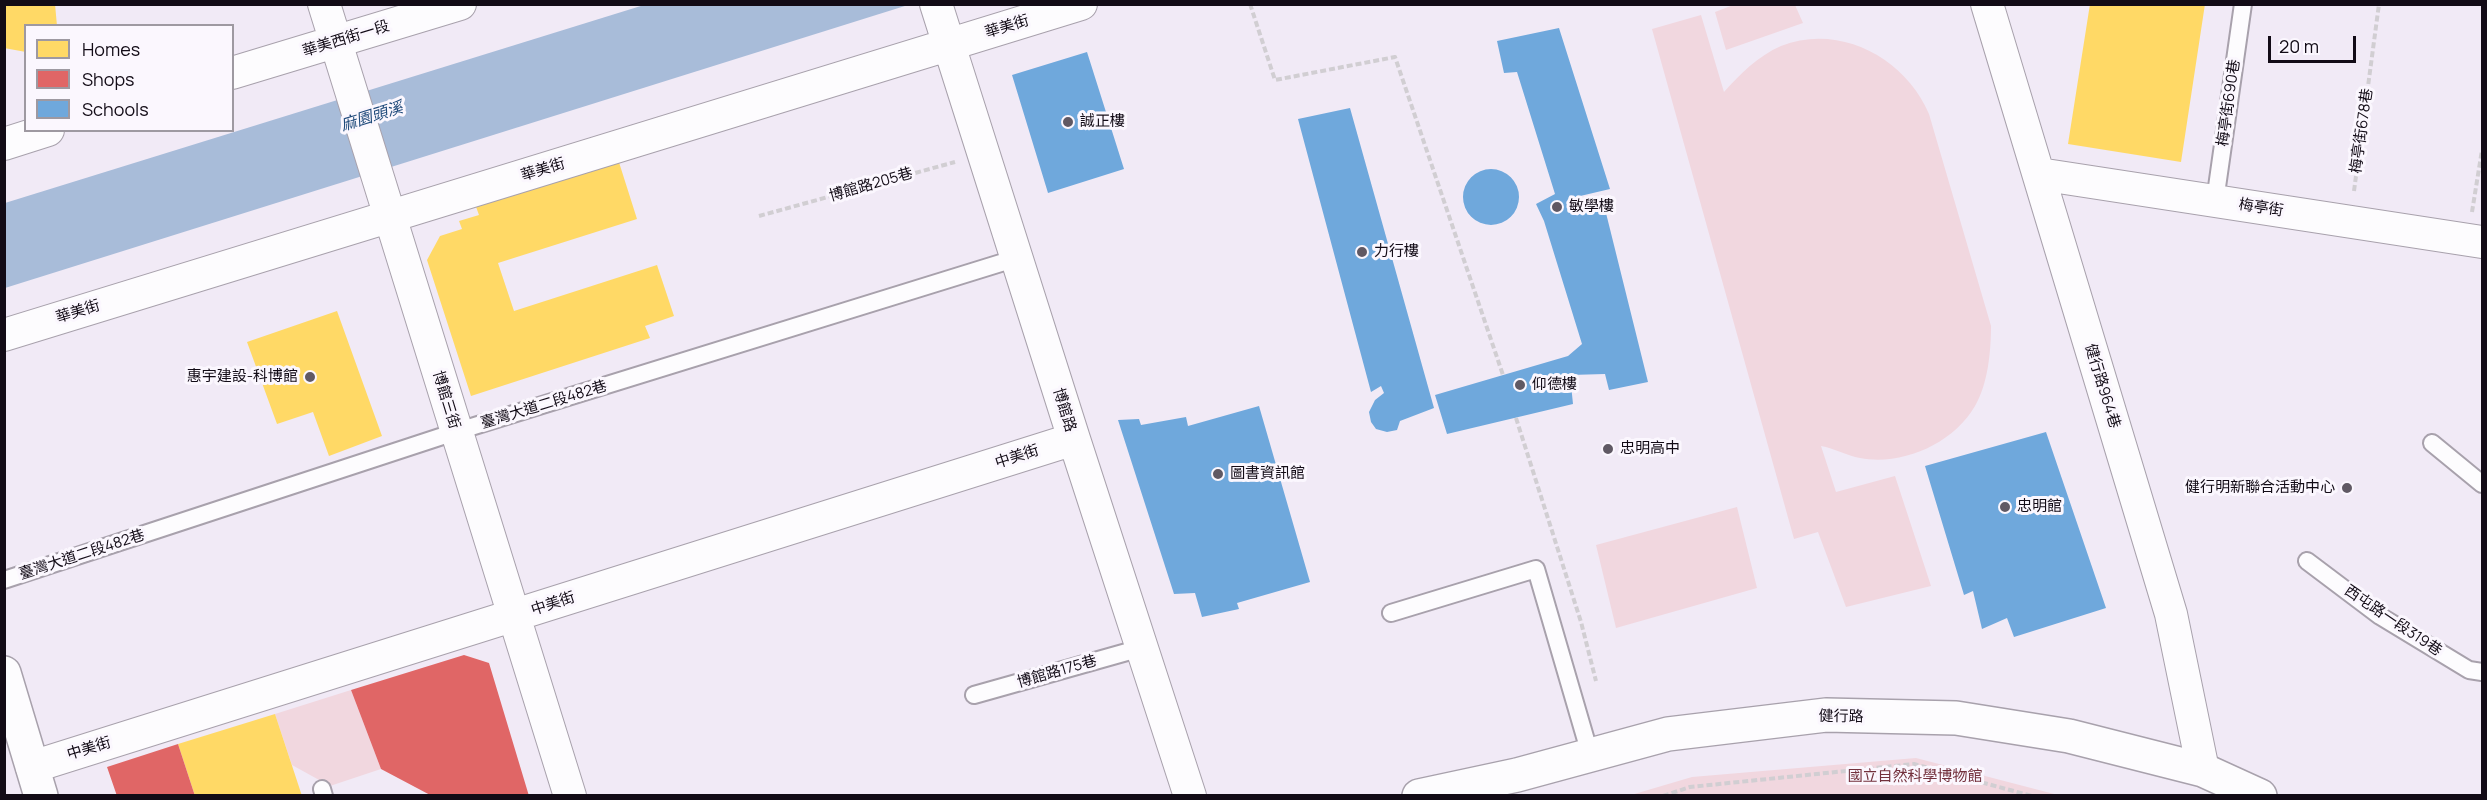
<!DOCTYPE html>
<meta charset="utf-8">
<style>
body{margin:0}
#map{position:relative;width:2487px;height:800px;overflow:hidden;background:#f1eaf6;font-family:Manrope,sans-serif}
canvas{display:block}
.frame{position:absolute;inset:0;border:6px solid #120b16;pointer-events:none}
.legend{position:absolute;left:24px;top:24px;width:210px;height:108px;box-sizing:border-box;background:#fbf7fe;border:2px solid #9e99a1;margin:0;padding:8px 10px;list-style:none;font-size:18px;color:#120b16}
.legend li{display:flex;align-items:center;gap:12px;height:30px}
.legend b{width:30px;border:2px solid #9e99a1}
.scale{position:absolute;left:2268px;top:36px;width:88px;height:27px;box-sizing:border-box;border:3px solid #120b16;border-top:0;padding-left:8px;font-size:18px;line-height:21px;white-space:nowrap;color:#120b16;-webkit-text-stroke:4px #fbf7fe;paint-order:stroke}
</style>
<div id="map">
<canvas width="2487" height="800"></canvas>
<div class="frame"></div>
<ul class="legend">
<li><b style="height:16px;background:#ffd966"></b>Homes</li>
<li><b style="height:16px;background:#e06666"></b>Shops</li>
<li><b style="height:16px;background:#6fa8dc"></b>Schools</li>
</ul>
<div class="scale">20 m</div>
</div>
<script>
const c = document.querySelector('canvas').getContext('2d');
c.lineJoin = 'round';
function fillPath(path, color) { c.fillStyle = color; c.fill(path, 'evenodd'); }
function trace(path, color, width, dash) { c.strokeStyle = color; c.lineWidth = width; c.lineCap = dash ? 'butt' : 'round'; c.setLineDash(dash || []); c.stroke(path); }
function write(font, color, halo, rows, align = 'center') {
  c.font = font + ' Manrope,"Noto Sans TC",sans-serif'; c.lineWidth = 6; c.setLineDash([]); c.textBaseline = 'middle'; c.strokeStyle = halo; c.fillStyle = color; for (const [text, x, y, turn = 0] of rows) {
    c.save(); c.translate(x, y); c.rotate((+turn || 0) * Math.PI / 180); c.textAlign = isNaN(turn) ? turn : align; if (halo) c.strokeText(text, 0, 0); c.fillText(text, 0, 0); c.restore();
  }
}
fillPath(new Path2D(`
 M1736,4L1795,5L1803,23L1726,50L1715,12Z
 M1701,15L1724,92C1740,74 1758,56 1781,46C1840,23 1905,58 1929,114L1991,326C1991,351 1988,384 1975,406C1953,444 1902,466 1860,458C1847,456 1834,448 1821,446L1836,492L1895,476L1931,586L1846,607L1818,532L1794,539L1652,29Z
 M1737,507L1757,588L1616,628L1596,545Z
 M351,690L381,769L330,786L292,765L275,714Z
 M1916,758L2058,795H1631L1692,777Z`), '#f1d7df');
fillPath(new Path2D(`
 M644,5H908L5,288V203Z`), '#a8bcd9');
fillPath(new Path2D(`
 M4,4H55L57,26H26V52L4,48Z
 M2090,4H2205L2181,162L2068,144Z
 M617,156L637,219L498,263L514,311L657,265L674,316L645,326L650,338L471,396L427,260L440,236L462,229L459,221L479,215L475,204Z
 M337,311L382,436L329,456L313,412L277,424L247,342Z
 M275,714L302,796H195L178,744Z`), '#ffd966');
fillPath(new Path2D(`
 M464,655L489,663L529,796H432L381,769L351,690Z
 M178,744L195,796H117L107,767Z`), '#e06666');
fillPath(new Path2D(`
 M1559,28L1610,189L1576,197L1579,213L1605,209L1648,382L1609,390L1605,374L1570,375L1573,404L1447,434L1435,395L1568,356L1582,344L1544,221L1536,204L1555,194L1517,72L1504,73L1497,41Z
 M1087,52L1124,169L1048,193L1012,75Z
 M1350,108L1434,408L1400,421L1397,430L1387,432L1376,429L1371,422L1369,412L1375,400L1384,393L1381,386L1371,392L1298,119Z
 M1463 197a28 28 0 1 1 56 0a28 28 0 1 1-56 0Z
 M1259,406L1310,582L1237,603L1239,609L1202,617L1195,593L1174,594L1118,420L1139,419L1141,425L1186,417L1188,426Z
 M2046,432L2106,608L2014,637L2007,618L1982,629L1973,591L1964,595L1925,466Z`), '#6fa8dc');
const lane = new Path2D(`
 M2215,201L2243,4
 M2432,443L2482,484
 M2307,561L2380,616L2469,670L2482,672
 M4,580L455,432L1017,258
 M1391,613L1536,569L1590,754
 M974,695L1141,648
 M322,789L324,796`);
const street = new Path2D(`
 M324,4L570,796
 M936,4L1074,439L1190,796
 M1987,4L2171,614L2203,770
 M232,73L460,4
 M4,144L48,130
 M2039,174L2482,242
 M4,335L1081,4
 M32,767L1074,439`);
const secondary = new Path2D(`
 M1419,796L1517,775L1668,734L1826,715L1956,718L2069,736L2203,770L2260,796`);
const primary = new Path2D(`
 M4,673L41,796`);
trace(lane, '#a8a1ac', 20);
trace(street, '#a8a1ac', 34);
trace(secondary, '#a8a1ac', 36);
trace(primary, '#a8a1ac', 36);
trace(new Path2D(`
 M1250,4L1275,80L1395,57L1503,375
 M2354,191L2379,4
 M2472,212L2482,150
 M759,216L955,162
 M1516,418L1581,622L1596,681
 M1663,796L1690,787L1914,764L2032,796`), '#d1ced2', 4, [6, 3]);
trace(lane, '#fdfcfe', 16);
trace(street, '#fdfcfe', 32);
trace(secondary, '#fdfcfe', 33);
trace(primary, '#fdfcfe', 33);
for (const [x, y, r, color] of [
 [1068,122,6,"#605964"],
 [1557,207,6,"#605964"],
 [1362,252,6,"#605964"],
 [310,377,6,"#605964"],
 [1520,385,6,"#605964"],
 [1608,449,6,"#605964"],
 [1218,474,6,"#605964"],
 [2347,488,6,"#605964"],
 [2005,507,6,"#605964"]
]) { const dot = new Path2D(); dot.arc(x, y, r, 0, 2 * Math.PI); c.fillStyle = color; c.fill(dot); trace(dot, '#fbf7fe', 2); }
write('15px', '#120b16', '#fbf7fe', [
 ["華美街",1007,27,-17],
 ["華美西街一段",346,39,-17],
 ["梅亭街690巷",2229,103,-82],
 ["梅亭街678巷",2362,131,-82],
 ["華美街",543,170,-17],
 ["博館路205巷",871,185,-16],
 ["梅亭街",2261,208,9],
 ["華美街",78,312,-17],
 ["健行路964巷",2102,386,73],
 ["博館三街",446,400,73],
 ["臺灣大道二段482巷",544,405,-17],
 ["博館路",1064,410,73],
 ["中美街",1017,457,-18],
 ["臺灣大道二段482巷",82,555,-18],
 ["中美街",553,604,-18],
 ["西屯路一段319巷",2393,621,34],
 ["博館路175巷",1057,672,-16],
 ["健行路",1841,717,1],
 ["中美街",89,749,-17]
]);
write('15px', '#120b16', '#fbf7fe', [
 ["誠正樓",1080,122],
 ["敏學樓",1569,207],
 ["力行樓",1374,252],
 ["惠宇建設-科博館",298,377,"right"],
 ["仰德樓",1532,385],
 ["忠明高中",1620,449],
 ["圖書資訊館",1230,474],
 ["健行明新聯合活動中心",2335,488,"right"],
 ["忠明館",2017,507]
], 'left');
write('15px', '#73313d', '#fbf7fe', [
 ["國立自然科學博物館",1915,777]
]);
write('italic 16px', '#1f4a7a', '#fbf7fe', [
 ["麻園頭溪",372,117,-17]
]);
</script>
